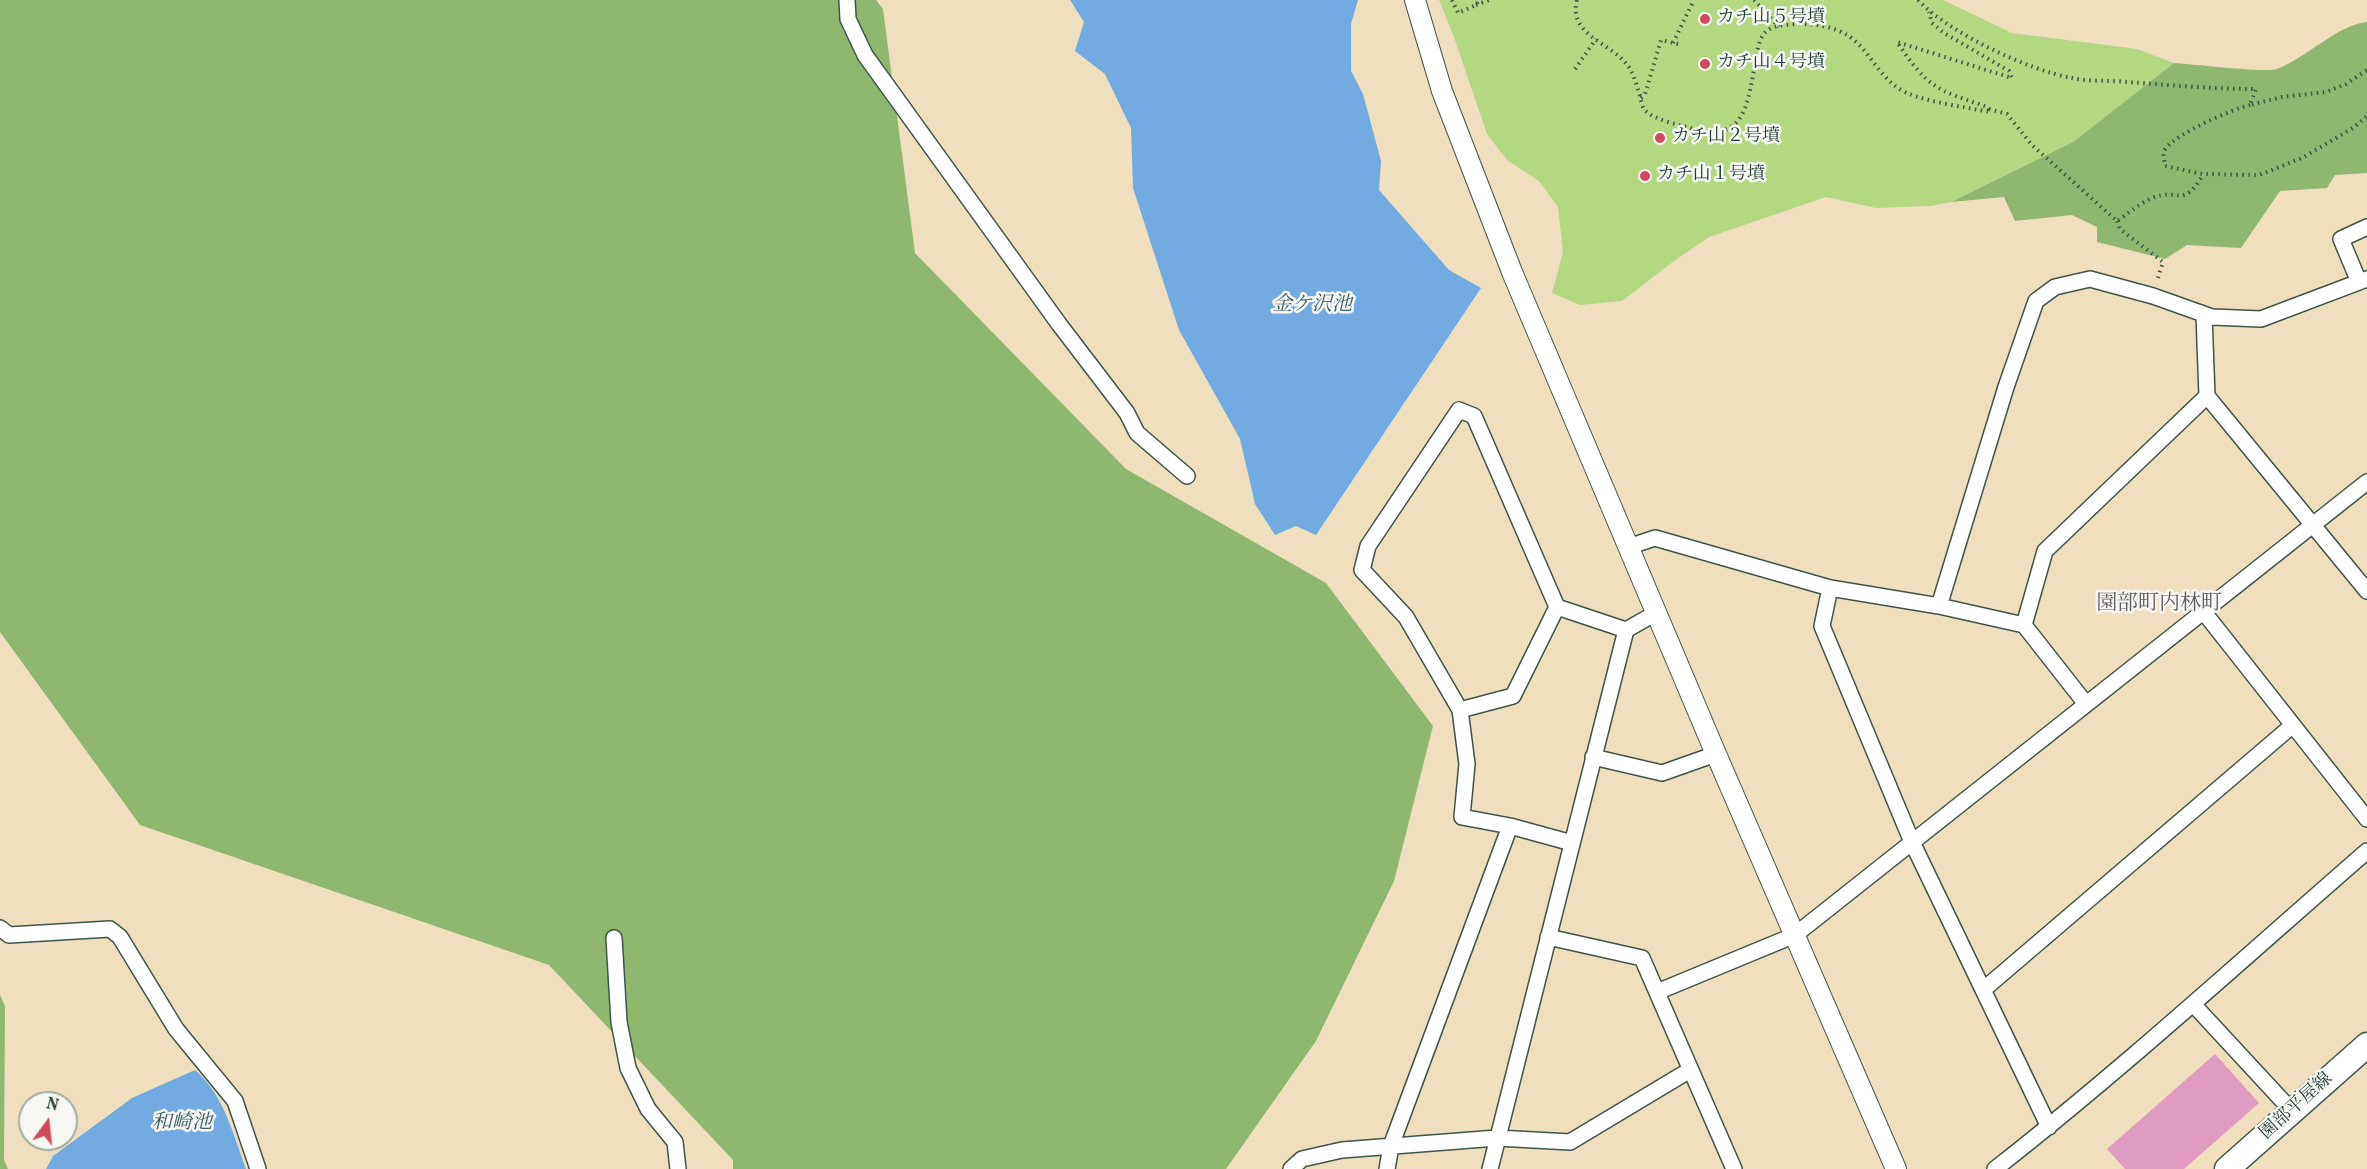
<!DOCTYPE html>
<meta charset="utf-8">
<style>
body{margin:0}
#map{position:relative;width:2367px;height:1169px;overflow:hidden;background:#efdfbf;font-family:Vollkorn,serif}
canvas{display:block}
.north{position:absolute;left:18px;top:1091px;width:60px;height:60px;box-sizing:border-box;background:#f6f6f2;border:2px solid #a0aca6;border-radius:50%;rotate:15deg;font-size:16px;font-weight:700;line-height:24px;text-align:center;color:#1f3d34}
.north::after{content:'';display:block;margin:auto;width:21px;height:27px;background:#d1495b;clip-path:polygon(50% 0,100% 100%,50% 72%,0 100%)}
</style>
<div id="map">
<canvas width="2367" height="1169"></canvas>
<div class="north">N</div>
</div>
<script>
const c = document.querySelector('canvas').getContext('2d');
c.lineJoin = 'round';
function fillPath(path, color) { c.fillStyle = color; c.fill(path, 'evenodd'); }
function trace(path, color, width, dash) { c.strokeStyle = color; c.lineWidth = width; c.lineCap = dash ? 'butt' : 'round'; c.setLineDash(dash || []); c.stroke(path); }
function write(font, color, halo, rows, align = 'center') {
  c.font = font + ' Vollkorn,"Noto Serif JP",serif'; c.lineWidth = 5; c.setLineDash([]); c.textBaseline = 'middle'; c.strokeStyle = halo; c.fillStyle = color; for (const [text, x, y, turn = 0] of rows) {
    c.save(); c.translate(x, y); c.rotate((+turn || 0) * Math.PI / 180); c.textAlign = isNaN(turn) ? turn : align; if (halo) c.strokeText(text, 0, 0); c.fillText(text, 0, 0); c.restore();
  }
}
fillPath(new Path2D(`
 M1439,0H1943L2012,33L2137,49L2174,63L2073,142L1951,202L1931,206L1876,208L1826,197L1709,237L1674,261L1622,301L1580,305L1552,293L1563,252L1558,207L1539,181L1507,160L1487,134L1454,37Z`), '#b4d880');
fillPath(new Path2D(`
 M0,0H876L883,9L915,253L1126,469L1326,583L1433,726L1394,881L1316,1041L1226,1169H733V1160L549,965L140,825L0,632Z
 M2367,22V173L2335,175L2327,188L2280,191L2241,248L2187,245L2165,259L2097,242V227L2072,215L2015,221L2004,197L1951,202L2073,142L2174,63C2192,64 2265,73 2277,69C2306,58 2339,24 2367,22Z
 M0,995L5,1006L4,1160L8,1169H0Z`), '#8fb86e');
fillPath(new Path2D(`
 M1070,0H1358L1351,24V71L1363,94L1381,161L1379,190L1449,270L1481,288L1316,535L1296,526L1275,535L1255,504L1240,439L1179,330L1133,188L1131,128L1105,74L1075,51L1084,22Z
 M195,1070C224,1095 233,1134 246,1169H46L53,1156L132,1098Z`), '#71abe1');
fillPath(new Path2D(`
 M2215,1054L2259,1103L2184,1169H2125L2107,1149Z`), '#e09cc0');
const minor = new Path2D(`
 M847,0L848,19L865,55L1059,324L1127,413L1137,433L1187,476
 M2359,282L2341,239L2367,227
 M2207,396L2367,591
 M1628,547L1655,538L1830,588L1939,606L2024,625L2086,704
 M1830,588L1822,626L1912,842L2049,1127
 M1939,606L2006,387L2036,301L2055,287L2090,279L2153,296L2212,317L2261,319L2367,279
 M2203,611L2367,819
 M2024,625L2045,551L2207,396L2204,315
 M1460,710L1513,696L1557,607
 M1593,757L1662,773L1716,754
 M1510,826L1572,843
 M0,928L9,935L110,929L120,937L176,1029L235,1101L258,1169
 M1548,937L1642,958L1734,1169
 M614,938L619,1022L628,1068L648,1109L675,1142L678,1169
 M1983,990L2293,725
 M1657,992L1795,935L2367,482
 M2193,1004L2292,1111
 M1291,1169L1302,1159L1342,1150L1497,1138L1570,1142L1685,1073
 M1387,1169L1391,1146L1510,826L1462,817L1467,764L1460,710L1406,617L1362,570L1368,546L1459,410L1474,416L1557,607L1626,630
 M1490,1169L1626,630L1656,613
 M1995,1169C2123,1069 2244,958 2367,851`);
const tertiary = new Path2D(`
 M1415,0L1442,91L1512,272L1716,754L1896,1169`);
const primary = new Path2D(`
 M2227,1169L2367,1045`);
trace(minor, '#3e5549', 18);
trace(tertiary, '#3e5549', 22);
trace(primary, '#3e5549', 27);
trace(new Path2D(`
 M1452,0L1458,13L1476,5L1479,0
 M1577,0C1570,27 1593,37 1612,51C1632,65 1633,74 1640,96C1641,100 1642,106 1644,109C1653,120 1677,124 1690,128C1747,146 1748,100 1756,58C1758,49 1759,36 1768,30C1777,23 1811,23 1822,26C1867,34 1868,67 1898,88C1916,101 1966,107 1990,112L1988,107C1936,90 1928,88 1897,42L2012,78L2009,71L1944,33L1932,23L1929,12
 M1754,0L1779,27
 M1918,0C1949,33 2028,70 2072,78C2090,82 2109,80 2127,82C2170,85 2213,89 2256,89L2250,105L2282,97L2326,92L2346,84L2367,70
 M1476,5L1489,0
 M1673,43L1694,0
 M1575,69L1596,39
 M1641,98L1645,94L1661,40L1682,45
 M2250,105C2232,109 2176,134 2166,148C2162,153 2164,159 2165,166L2202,174L2259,175L2302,158L2353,128L2367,116
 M1989,109L2007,114L2032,145L2117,221C2128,214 2140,203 2152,198C2179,187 2182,210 2203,175
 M2117,221L2120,229L2163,262L2157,281`), '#3e5549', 4, [1.5, 4.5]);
trace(minor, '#fff', 15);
trace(tertiary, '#fff', 20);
trace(primary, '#fff', 24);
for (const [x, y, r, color] of [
 [1705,19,6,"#d1495b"],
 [1705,64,6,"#d1495b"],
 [1660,138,6,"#d1495b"],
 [1645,176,6,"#d1495b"]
]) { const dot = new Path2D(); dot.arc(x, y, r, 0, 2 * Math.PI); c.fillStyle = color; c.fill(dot); trace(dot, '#f6f6f2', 2); }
write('18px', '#1f3d34', '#f6f6f2', [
 ["カチ山５号墳",1717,19],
 ["カチ山４号墳",1717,64],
 ["カチ山２号墳",1672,138],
 ["カチ山１号墳",1657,176]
], 'left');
write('18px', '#1f3d34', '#f6f6f2', [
 ["園部平屋線",2297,1107,-42]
]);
write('italic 20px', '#385e68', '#f6f6f2', [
 ["金ケ沢池",1312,306],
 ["和崎池",182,1124]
]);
write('21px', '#635e65', '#f6f6f2', [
 ["園部町内林町",2159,605]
]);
</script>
